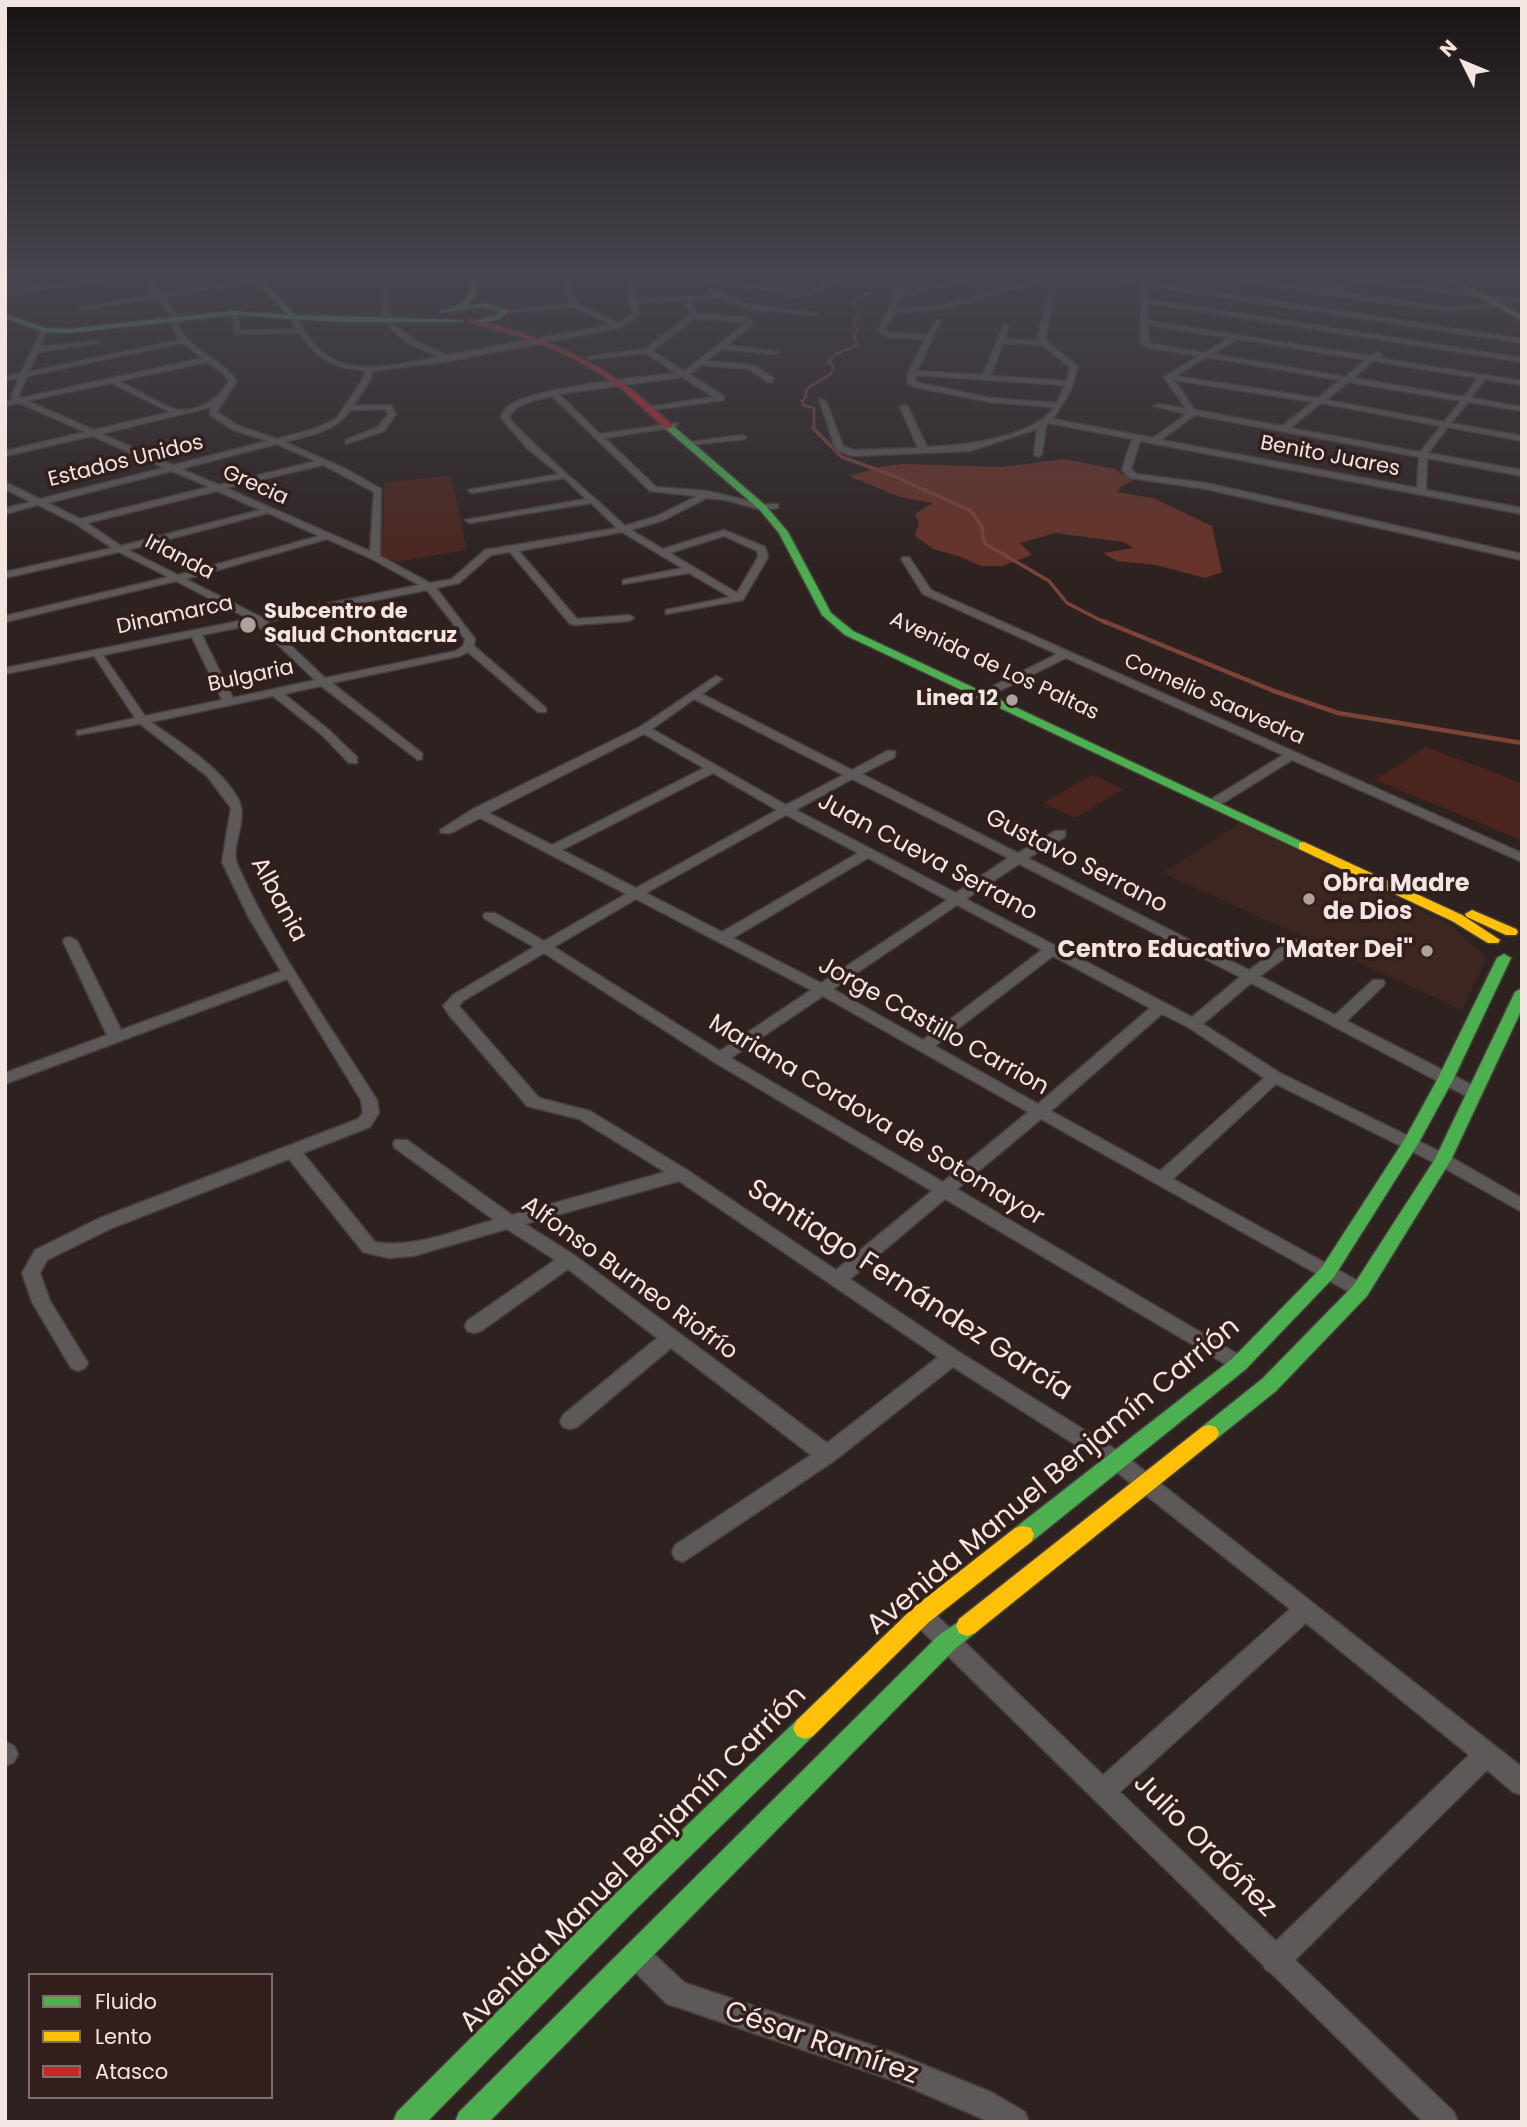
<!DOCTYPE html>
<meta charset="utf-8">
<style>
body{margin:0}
#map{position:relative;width:1527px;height:2127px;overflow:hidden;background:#2d2220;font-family:Poppins,sans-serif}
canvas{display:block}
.frame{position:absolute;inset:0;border:7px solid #f3e5e2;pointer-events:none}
.legend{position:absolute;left:28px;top:1973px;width:245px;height:126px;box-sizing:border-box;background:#321f1b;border:2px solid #7f6e6b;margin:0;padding:9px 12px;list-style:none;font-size:21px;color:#f3e5e2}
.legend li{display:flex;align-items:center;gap:14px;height:35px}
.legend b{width:35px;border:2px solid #7f6e6b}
.north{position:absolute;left:1429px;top:28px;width:70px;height:70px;-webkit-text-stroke:5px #321f1b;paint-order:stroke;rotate:313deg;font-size:19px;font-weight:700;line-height:28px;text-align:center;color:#f3e5e2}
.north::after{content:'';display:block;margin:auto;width:24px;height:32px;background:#f3e5e2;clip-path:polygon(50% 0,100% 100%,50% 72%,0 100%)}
</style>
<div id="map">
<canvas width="1527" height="2127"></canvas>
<div class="frame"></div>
<ul class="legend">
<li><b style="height:9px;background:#4caf50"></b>Fluido</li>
<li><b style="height:9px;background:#ffc107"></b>Lento</li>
<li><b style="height:9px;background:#c62828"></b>Atasco</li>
</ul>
<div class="north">N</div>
</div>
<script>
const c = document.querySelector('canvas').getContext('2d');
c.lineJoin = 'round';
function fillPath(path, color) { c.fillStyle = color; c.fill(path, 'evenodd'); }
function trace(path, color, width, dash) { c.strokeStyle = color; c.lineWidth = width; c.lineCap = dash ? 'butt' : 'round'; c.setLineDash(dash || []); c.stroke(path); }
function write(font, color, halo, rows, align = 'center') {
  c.font = font + ' Poppins,sans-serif'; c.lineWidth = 7; c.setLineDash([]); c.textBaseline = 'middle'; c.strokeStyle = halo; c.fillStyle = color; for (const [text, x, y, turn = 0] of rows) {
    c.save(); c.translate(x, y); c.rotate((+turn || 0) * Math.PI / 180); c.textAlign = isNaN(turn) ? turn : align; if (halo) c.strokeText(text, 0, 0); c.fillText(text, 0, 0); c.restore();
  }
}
fillPath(new Path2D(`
 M1240,823L1451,925L1487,958L1462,1010L1163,873Z`), '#3d2520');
fillPath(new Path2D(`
 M450,475L460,513L466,550L395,562L381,556L385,483Z
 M1426,747L1522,783V840L1375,780Z
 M1092,775L1124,789L1075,818L1043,803Z`), '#4b251d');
fillPath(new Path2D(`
 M1063,459L1115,469L1122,474L1136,479L1122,486L1117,492L1153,498L1212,526L1222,572L1205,578L1156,565L1117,561L1103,553L1133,548L1124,542L1055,533L1020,543L1032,555L1002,566H981L961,557L933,549L915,536L919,523L915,514L933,503L900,497L849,476L884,466L904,464L1002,467Z`), '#683227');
trace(new Path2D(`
 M814,430V408L803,405L802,401L806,397V389L831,374L833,366L829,362L836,354L857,345L854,335L858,330L853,322L862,311L852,301L882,287L883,279`), '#7c4337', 2.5);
trace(new Path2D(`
 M813,428L842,457L894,476L971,511L982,527L984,543L1049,581L1067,603L1106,623`), '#7c4337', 3.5);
trace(new Path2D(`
 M1103,621L1274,691L1338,713L1522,743`), '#7c4337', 4.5);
const street = new Path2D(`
 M100,279H115L5,295V291Z
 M143,279H149L161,294L267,279L163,297L180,319L178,325C192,353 219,356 237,381L217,412L239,426L277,439L314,429L336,419L363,379L365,370C334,369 316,358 299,333L235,334L232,312L237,313L240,331L296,329L289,315L294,314C303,327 310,343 323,353C354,378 404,363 439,357C397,339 374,328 385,279H391L388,309L394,325L417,342L447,355L612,325L573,307L506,313L503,311L570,303L561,279H567L577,304L619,323L632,314L625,279H631L636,299L715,294L710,290L713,288L745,304L817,313L814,315L754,310L721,298L691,300L697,314L743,317L752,321V325L727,345L779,352L775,354L722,349L706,361L754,365L773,378V382H767L749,369L701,365L689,374L724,396V400L645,411L648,407L714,397L682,377L559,394L600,434L678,423L675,427L605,438L656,487L707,491L762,504H778V508L762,510L726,500L707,498L664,520L631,530L663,549L724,530L765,547L768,557L743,600L666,614V610L730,597L689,573L623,584V580L682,568L622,532L519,551L577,619L629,615L634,618L629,621L574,625L570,624L510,552L491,555L459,583L436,588L475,639L474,646L546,708V712H538L468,652L460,656L332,683L422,753V759L418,760L321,686L284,694L330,731L357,757V763H349L322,735L273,696L151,722C180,743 216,764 236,795C252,819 228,845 238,866C275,949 329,1024 377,1100L379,1113L370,1127L303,1153L375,1242C414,1249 456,1230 494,1220L395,1148L393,1144L395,1140H407L512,1215L665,1172L579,1119L527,1106L449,1015L443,1006L453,995L534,947L485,919L483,916L485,913H495L544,941L626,894L480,818L451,833H441L440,830L473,809L640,727L716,676L722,679L720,681L702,694L852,770L887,751H895V757L862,774L1018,853L1055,831H1065V837L1028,858L1249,970L1291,940H1301L1303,943L1301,946L1260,976L1335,1015L1373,980H1383L1385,983L1383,986L1347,1021L1480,1089L1482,1093L1480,1097H1468L1251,983L1203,1024L1280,1073L1449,1156L1522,1198V1212L1437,1164L1276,1084L1173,1179L1367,1286L1369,1291L1367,1296L1360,1298L1041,1119L957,1189L1246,1359L1249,1364L1246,1369L1239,1372L945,1199L850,1279L959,1352L1123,1454L1522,1767V1795L1513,1792L1487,1770L1295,1960L1454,2112L1458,2122H1423L1271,1973L1266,1970L1263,1965L913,1622L910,1615L913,1608L921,1605L929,1608L1103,1775L1290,1609L1109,1466L953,1367L834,1461L683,1562L675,1559L672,1552L675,1545L811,1455L671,1348L577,1427L570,1429L563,1427L560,1421L563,1415L657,1338L568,1269L481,1331L474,1333L467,1331L465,1326L467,1321L555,1260L507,1229L413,1256L389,1258L363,1252L289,1159L112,1228L47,1260L40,1273L50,1301L88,1363L85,1368L78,1371L71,1368L32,1302L22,1273L35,1250L100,1218L358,1119L363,1113L361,1100L287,979L5,1084V1073L107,1035L63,941L65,938L70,937L77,941L121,1030L281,971L249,918L222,862L231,808L207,776L140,724L77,735V731L135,718L94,656L5,674V668L249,619L176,581L5,622V616L168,577L119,552L5,578V572L112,548L76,524L38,505L5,514V508L31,502L5,489V482L40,499L164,468L92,436L5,456V451L85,432L19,403L5,406V402L14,400L11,396L19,378L5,381V377L21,373L42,329L47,330L40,347L95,341L99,343L38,352L29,372L179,340L172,325L174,319L157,298L82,310L79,308L155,294ZM685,300L690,315L645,349L587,357L591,359L646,353L676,373C642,377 526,388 506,408C504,410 502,416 501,418L528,449L559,474L468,490L472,493L564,478L586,499L465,520L470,523L591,503L617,528L485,550L452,579L430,583L380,556L381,489L346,469L285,442C309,435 336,432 350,410L385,409L388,414L378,427L346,440V444L384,431L396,414L391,405L353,406L371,379L372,371L449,361L619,328L638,316L637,303ZM695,318L747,323L684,371L652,351ZM182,343L203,358L21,398L19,396L27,376ZM208,362L223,373L229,381C219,398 201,411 179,410C169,409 131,387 119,381ZM111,383L170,412L94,430L27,401ZM552,396L650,491L697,496L657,516L625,526C587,490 544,457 509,418C515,402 538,400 552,396ZM211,407L210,415L233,430L268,441L173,465L101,434ZM276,444L316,461L219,485L181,469ZM323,465L374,492L370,551L226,488ZM172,471L209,487L80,519L48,503ZM217,491L260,510L121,546L87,523ZM268,513L319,536L178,575L128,550ZM724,536L757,551L758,557L737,593L670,553ZM327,539L372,559L419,585L261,617L186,579ZM427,590L465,639L463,646L456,651L325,678L266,622ZM256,624L315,680L233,698L202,635ZM192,637L222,700L145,716L103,655ZM694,699L843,775L786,805L652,729ZM644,734L704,768L552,845L489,813ZM713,773L777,810L636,888L562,850ZM852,779L1008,858L956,893L796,810ZM786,815L858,853L722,932L646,893ZM868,858L947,900L821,983L733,938ZM1019,864L1240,977L1192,1017L966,899ZM636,899L811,990L720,1051L554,947ZM957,905L1042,950L923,1040L833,989ZM544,953L714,1062L932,1191L836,1270L687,1170L590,1111L539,1098L459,1006L463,1001ZM1053,956L1150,1008L1038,1104L935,1046ZM823,996L1028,1112L943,1182L731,1058ZM1162,1014L1188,1027L1264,1078L1160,1171L1051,1111ZM679,1181L938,1357L827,1443L574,1255L525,1224ZM1306,1623L1469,1755L1276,1941L1120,1792Z
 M704,279L805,291L828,283L818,279L838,283L794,299L791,297L797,294L706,282Z
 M897,279H903L902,293L961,279H971L901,297L897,309L944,305L1038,279H1047L944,309L895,313L884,330L889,333L927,335L937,320H941L917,371L983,375L1004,324L1009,325L1004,339L1040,341L1038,336L1049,295L1054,294L1046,336L1047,342L1078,366L1071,390L1053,419L1153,438L1187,414L1154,406L1158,404L1186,409L1164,377L1199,356L1144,347L1140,342L1142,285L1115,279L1144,281L1157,279L1152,282L1522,339V343L1148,286V299L1522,358V362L1148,303V321L1371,356L1378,352L1382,354L1378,358L1522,381V385L1485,379L1471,398L1522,407V411L1468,402L1451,423L1522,436V441L1448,427L1428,453L1522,470V476L1427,458L1426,490L1522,508V514L1140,441L1131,469L1136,474L1206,483L1522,554V560L1206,489L1130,478L1122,470L1132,439L1049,423L1046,426L1042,454L1038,457L1034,454L1037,429L970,451L852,456L836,450L819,399L826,401L843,446L853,450L918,448L900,407L904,405L908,407L927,447C963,446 1032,438 1055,407L990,402L914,387L907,382L908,373L925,339L888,337L877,331L891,306ZM1148,325L1230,338L1204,353L1149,343ZM1238,339L1366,360L1345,377L1212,354ZM1003,343L1042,345L1070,367L1067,381L990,376ZM1207,357L1340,380L1318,398L1175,376ZM1373,361L1478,378L1464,397L1353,378ZM916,375L1065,385L1057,403L990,398L919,383L914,379ZM1174,380L1313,402L1282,426L1195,410ZM1348,382L1461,401L1444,422L1326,400ZM1321,403L1441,426L1420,452L1290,428ZM1195,415L1419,457L1417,488L1161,440Z
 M1237,279H1251L1329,290L1356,279H1371L1522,299V303L1361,281L1337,291L1445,307L1510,304L1513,306L1445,311L1327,295Z
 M742,435L746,437L745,439L688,445L684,443Z
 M903,557H909L931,590L1522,853V862L1292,760L1218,806H1210V800L1283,755L1066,658L985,698H977V694L1057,654L923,594L901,559Z
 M5,1741L14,1746L18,1754L14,1762L6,1766Z
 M636,1942L645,1946L685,1983L892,2052L991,2092L1025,2112L1029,2122H990L892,2080L677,2007L667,2004L627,1964L623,1955L627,1946Z`);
const fast = new Path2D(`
 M255,279H261L295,315L464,320L461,322H338L234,315L68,333L44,332L5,318V314L45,328L68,329L234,311L288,315Z
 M472,279H478L476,295L466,306L483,303L508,310V312L499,319L479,323L477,320L495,316L501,312L483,307L440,313V311C461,306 469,302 472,279Z
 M1446,279H1453L1522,315V320Z
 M666,425H672L765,505L788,532L831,613L853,631L1311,846L1309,849H1299L845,635L822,615L779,533L759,509L666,429Z
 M1504,954L1511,958L1453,1080L1418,1144L1334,1277L1246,1369L1031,1542L1023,1544L1015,1542L1012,1535L1015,1528L1232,1359L1322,1267L1403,1142L1437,1080L1497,958Z
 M1522,988V1009L1451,1160L1367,1296L1276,1391L1216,1439L1209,1441L1202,1439L1199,1433L1202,1427L1262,1379L1353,1286L1435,1159L1515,992Z
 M967,1616L975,1619L978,1626L975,1633L955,1649L489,2122H455L459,2112L939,1635Z
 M805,1717L813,1720L817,1728L813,1736L630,1915L427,2122H393L397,2112L612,1897L797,1720Z`);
const slow = new Path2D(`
 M1304,842L1462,915L1500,940L1498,943H1488L1452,921L1299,849V843Z
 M1472,910L1516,929L1518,932L1516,935H1506L1467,917L1465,914Z
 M1209,1425L1216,1427L1219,1433L1216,1439L975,1633L967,1636L959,1633L956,1626L959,1619L1202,1427Z
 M1023,1526L1031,1528L1034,1535L1031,1542L929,1622L813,1736L805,1739L797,1736L793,1728L797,1720L913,1608L1015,1528Z`);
const jam = new Path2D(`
 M470,319C548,337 617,368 673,427L666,429C650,414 634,399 617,385C573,352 521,335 468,322Z`);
trace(street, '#483e3c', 3);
trace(fast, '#483e3c', 3);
trace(slow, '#483e3c', 3);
trace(jam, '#483e3c', 3);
fillPath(street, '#5d5958');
fillPath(fast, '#4caf50');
fillPath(slow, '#ffc107');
fillPath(jam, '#c62828');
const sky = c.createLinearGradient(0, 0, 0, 576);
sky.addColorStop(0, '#191312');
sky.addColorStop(0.48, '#46444e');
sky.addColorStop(1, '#46444e00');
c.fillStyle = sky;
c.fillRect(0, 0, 1527, 576);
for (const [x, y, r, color] of [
 [248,625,9,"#aea19e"],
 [1012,700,7,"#aea19e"],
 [1309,899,7,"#aea19e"],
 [1427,951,7,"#aea19e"]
]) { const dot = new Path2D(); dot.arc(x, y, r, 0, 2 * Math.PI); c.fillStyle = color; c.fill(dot); trace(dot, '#321f1b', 2.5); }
write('21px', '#f3e5e2', '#321f1b', [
 ["Benito Juares",1330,457,11],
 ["Estados Unidos",126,462,-14],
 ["Grecia",255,486,24],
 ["Irlanda",179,558,27],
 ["Dinamarca",175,616,-12],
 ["Avenida de Los Paltas",994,667,25],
 ["Bulgaria",251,677,-12],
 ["Cornelio Saavedra",1214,700,24]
]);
write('bold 21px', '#f3e5e2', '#321f1b', [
 ["Subcentro de",264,613],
 ["Salud Chontacruz",264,637],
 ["Linea 12",998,700,"right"]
], 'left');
write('24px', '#f3e5e2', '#321f1b', [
 ["Juan Cueva Serrano",927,858,28],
 ["Gustavo Serrano",1076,862,27],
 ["Albania",278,900,62],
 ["Jorge Castillo Carrion",933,1027,29],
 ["Mariana Cordova de Sotomayor",876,1121,31],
 ["Alfonso Burneo Riofrío",629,1279,36]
]);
write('bold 24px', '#f3e5e2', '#321f1b', [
 ["Obra Madre",1323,885],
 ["de Dios",1323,913],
 ["Centro Educativo \"Mater Dei\"",1413,951,"right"]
], 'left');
write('28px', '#f3e5e2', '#321f1b', [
 ["Santiago Fernández García",909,1291,33],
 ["Avenida Manuel Benjamín Carrión",1054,1477,-40],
 ["Julio Ordóñez",1204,1846,45],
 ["Avenida Manuel Benjamín Carrión",634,1860,-45],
 ["César Ramírez",821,2044,19]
]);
</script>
